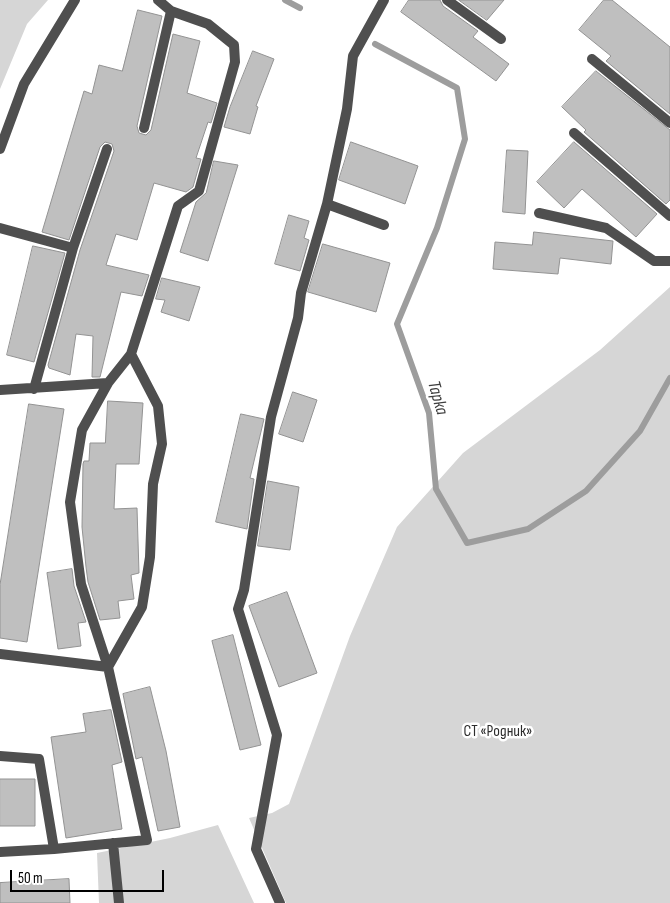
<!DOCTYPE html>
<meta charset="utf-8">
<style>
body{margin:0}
#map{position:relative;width:670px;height:903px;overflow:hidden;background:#fff;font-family:"Sofia Sans Condensed",sans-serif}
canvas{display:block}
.scale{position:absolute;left:10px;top:870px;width:154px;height:22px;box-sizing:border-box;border:2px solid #000;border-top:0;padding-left:6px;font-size:15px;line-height:18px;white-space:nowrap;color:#000;-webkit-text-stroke:4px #fff;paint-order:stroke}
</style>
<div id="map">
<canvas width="670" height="903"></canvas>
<div class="scale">50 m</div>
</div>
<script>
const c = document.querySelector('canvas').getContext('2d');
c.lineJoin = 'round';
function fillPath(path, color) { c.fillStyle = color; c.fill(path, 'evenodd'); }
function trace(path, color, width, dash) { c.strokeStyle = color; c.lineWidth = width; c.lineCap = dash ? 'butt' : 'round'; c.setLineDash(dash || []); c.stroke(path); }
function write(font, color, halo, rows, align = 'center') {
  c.font = font + ' "Sofia Sans Condensed",sans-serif'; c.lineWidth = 5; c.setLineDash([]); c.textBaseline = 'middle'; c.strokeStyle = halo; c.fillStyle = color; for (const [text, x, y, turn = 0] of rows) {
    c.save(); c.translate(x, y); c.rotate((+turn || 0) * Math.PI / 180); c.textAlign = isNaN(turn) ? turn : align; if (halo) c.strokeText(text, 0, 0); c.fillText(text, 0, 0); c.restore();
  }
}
fillPath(new Path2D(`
 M0,0H48L27,24L0,89Z
 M670,287V903H286L249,818L272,813L289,804L350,636L397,527L463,453L600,350Z
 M218,825L254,903H99L97,853L170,838Z`), '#d6d6d6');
trace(new Path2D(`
 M285,0L300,8
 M375,44L457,88L465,139L437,228L397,324L429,413L436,489L467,543L528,529L586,491L640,431L670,378`), '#9d9d9d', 6);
const building = new Path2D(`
 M409,0H440L443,6L478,31L473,37L509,64L496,81L401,12Z
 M459,0H504L487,20Z
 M604,0H612L670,47V114L606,61L611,56L579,30Z
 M138,10L162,16L137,126L139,133L146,135L151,130L173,34L200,41L187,93L217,103L211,123L208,122L196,158L201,159L193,187L186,192L154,183L137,240L116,234L106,265L149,275L142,296L121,292L100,377H92L93,336L76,334L70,375L49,368L48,365L80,250L114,151L112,144L105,142L100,147L69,240L42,232L84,91L92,94L99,65L122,71Z
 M253,51L274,59L256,106L258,107L250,134L224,127L230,107Z
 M596,71L670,130V200L666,204L584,132L586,130L562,107Z
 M351,142L418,166L405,204L339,180Z
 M574,142L657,214L636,237L582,189L564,208L537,182Z
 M507,150L528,151L525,214L503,212Z
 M214,161L238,165L208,261L180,252L196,202L206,193Z
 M289,215L309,221L304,238L309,240L300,271L275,264Z
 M534,232L613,241L611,264L560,258L558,274L493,269L495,242L532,245Z
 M323,244L390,263L376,312L308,292Z
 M33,246L65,253L34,362L7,355Z
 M162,278L200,287L189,321L161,312L165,300L156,299Z
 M293,392L317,400L303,442L279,434Z
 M108,401L143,403L139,464H116L114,509L137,508L139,573L131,575L134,599L118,601L120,618L100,620L88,582L86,567L82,527L83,464L84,461H89L90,443H105Z
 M29,404L64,409L27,642L0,638V585Z
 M241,414L264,419L250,478L254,479L247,529L216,522Z
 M268,481L299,487L290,550L258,546Z
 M72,569L74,586L86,622L78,623L81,646L58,649L47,573Z
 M287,592L317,673L279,687L249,606Z
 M233,635L261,745L240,750L212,641Z
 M150,687L166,751L180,827L158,831L142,757L136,759L123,694Z
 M111,710L122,762L112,765L122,829L66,838L51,737L86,732L83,714Z
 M0,779H35V826H0Z
 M69,879L70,903H0V883Z`);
fillPath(building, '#bfbfbf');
trace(building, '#939393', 1);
trace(new Path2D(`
 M384,0L353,56L347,109L327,204L384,225
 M447,0L501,39
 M592,59L670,123
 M144,128L171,11L158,0
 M574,133L670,216
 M539,213L606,228L654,261H670
 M0,228L73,248
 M131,354L178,206L199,191L235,62L234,45L208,24L171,11
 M34,389L73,248L107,149
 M0,390L108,383L131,354L158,406L162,444L153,484L150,557L142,607L108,667L0,654
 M0,756L39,759L54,849
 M113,843L119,903
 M0,852L54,849L147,840L108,667L81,584L70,502L82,430L108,383
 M280,903L256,849L277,735L238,609L244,590L271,417L298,318L301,293L327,204`), '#4f4f4f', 10);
trace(new Path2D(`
 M0,149L24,84L75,0`), '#4f4f4f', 10);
write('16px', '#2d2d2d', '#fff', [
 ["СТ «Родник»",498,732]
]);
write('italic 18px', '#3e3e3e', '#fff', [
 ["Тарка",437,398,74]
]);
</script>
